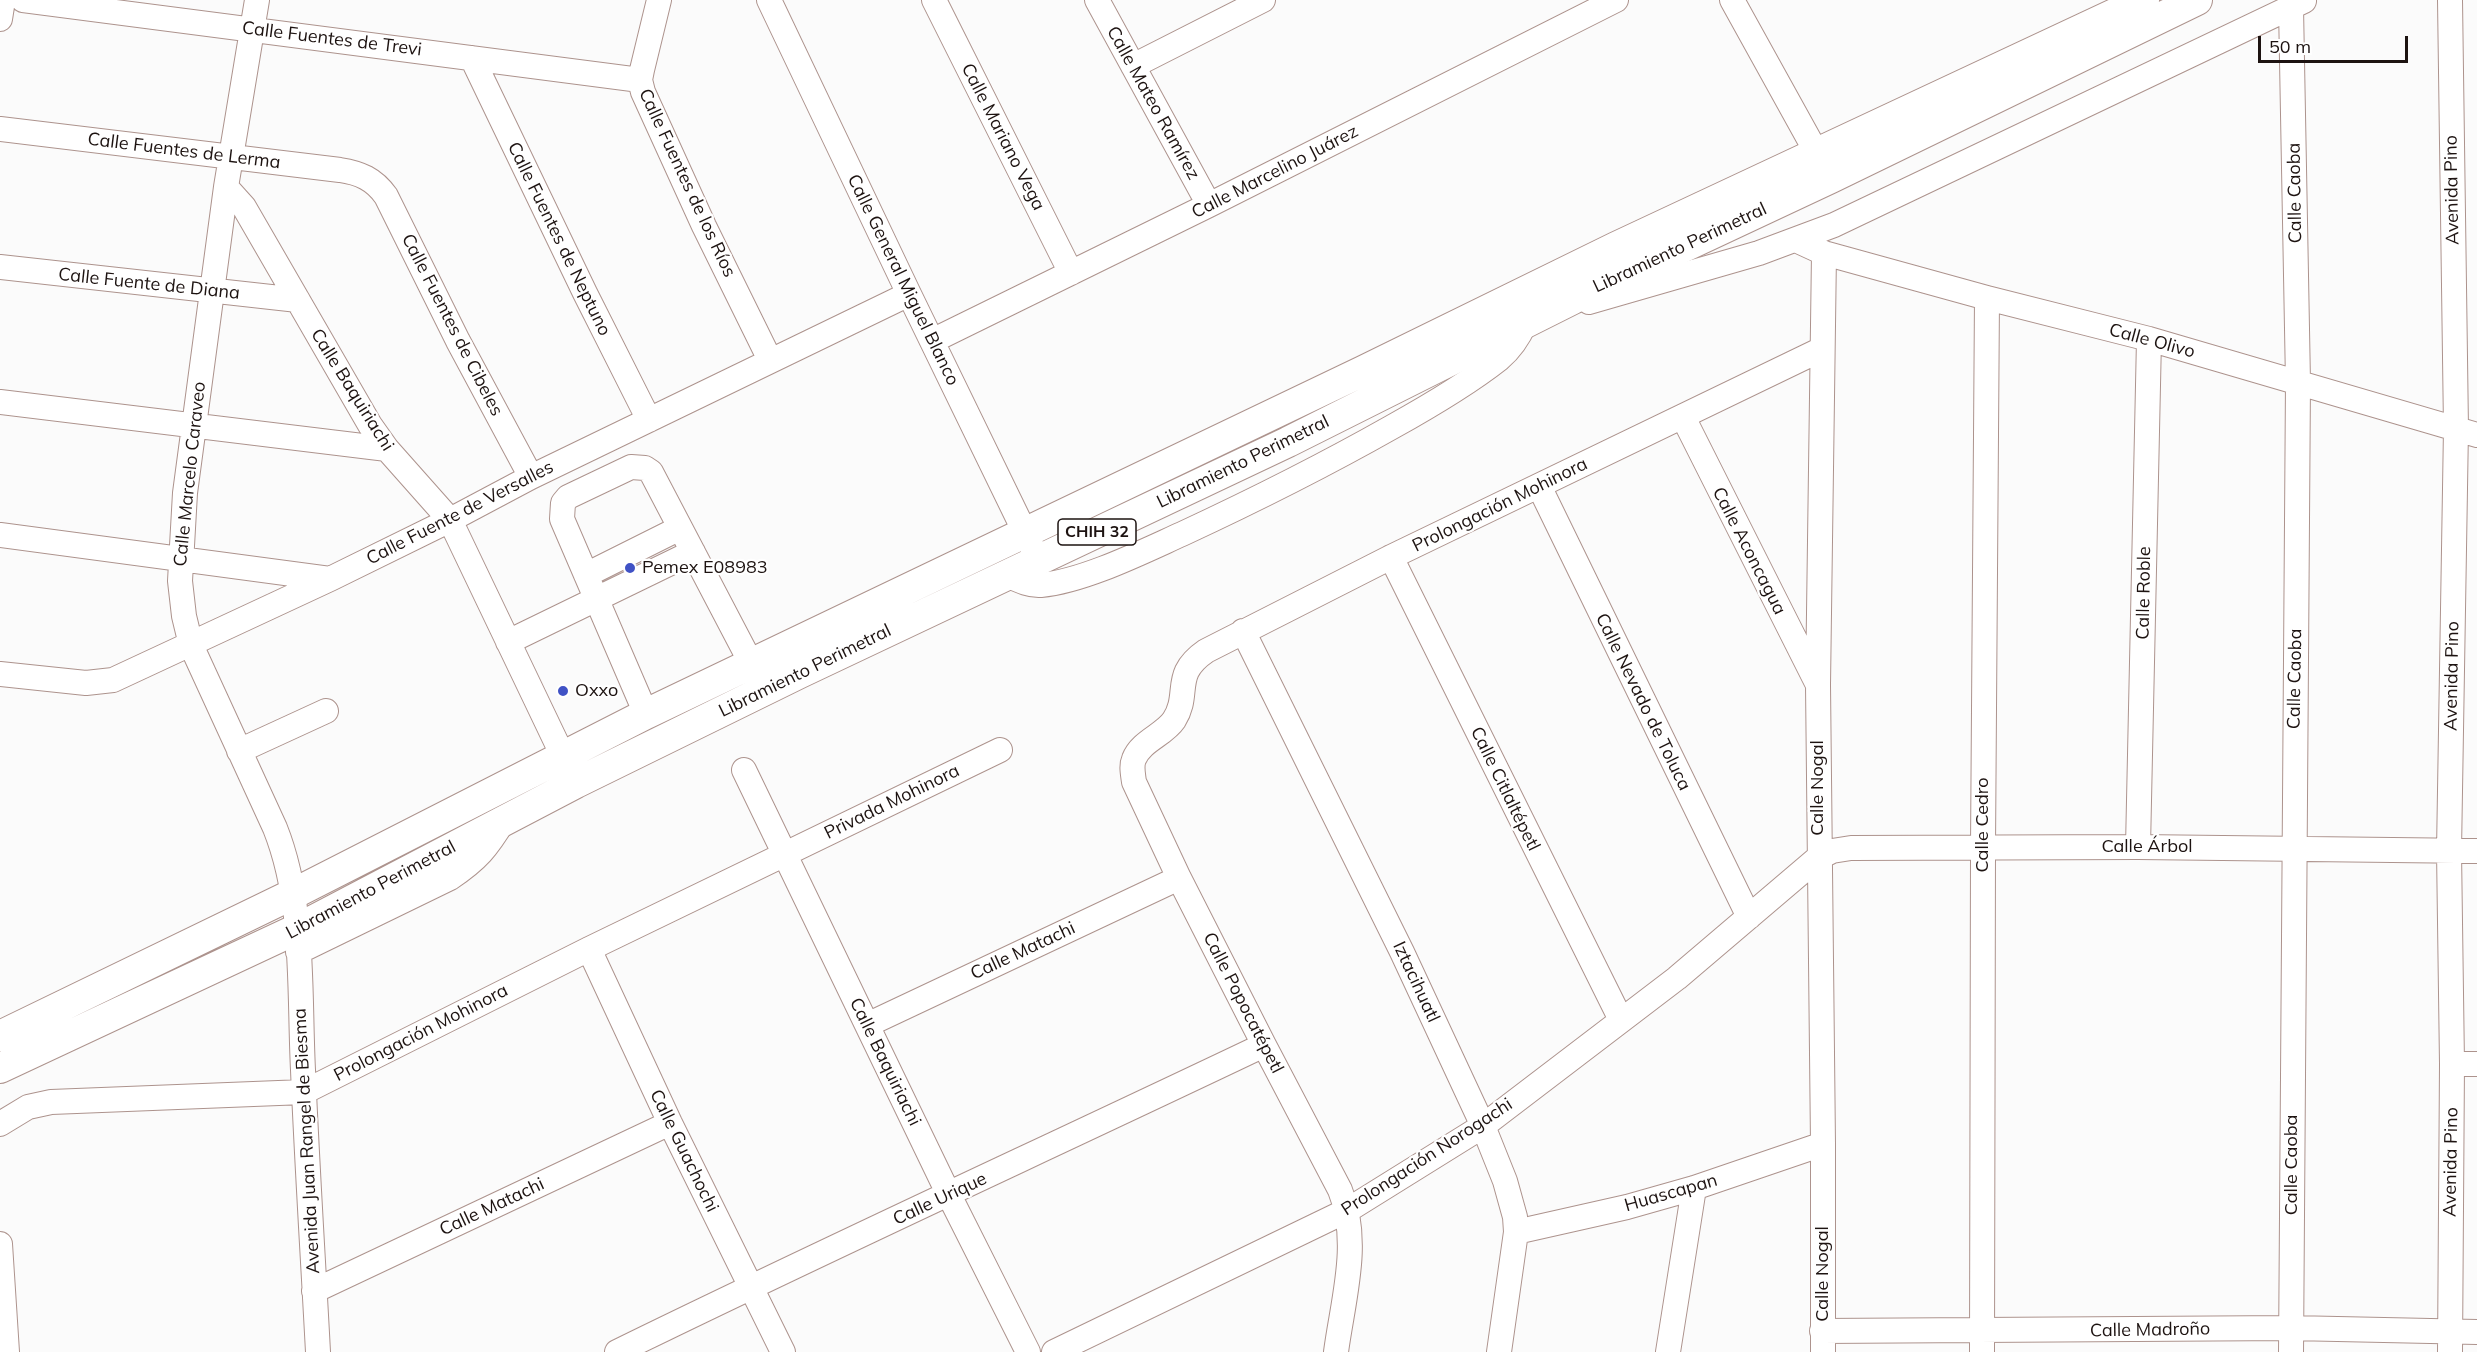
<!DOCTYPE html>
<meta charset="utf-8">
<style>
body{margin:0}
#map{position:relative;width:2477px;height:1352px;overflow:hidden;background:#fbfbfb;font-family:Mulish,sans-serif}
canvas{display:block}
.scale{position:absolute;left:2258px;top:36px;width:150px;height:27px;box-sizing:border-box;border:3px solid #1d1311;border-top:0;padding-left:8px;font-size:18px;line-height:21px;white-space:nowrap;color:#1d1311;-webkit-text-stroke:4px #fff;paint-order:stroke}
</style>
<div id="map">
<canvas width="2477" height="1352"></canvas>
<div class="scale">50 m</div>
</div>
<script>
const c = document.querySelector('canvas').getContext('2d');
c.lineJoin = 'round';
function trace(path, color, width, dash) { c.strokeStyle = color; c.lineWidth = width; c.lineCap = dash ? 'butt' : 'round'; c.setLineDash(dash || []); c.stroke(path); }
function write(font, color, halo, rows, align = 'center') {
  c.font = font + ' Mulish,sans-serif'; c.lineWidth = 4.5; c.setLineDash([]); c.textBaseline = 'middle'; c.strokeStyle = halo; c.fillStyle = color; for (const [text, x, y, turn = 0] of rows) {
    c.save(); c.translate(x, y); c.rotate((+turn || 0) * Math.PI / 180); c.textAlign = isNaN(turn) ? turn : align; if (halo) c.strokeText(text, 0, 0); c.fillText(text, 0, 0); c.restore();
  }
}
const minor = new Path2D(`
 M23,0L640,80
 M257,0L226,187L185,493L180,581L184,616L191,645L275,828C305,903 299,990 303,1070C307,1164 313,1258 318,1352
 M659,0L642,70L640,80L643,92L704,226L770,360
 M769,0L909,294L1033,549
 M934,0L1071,273
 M1097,0L1209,205
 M1732,0L1825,168
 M2450,0L2456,428L2449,851L2452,1064L2450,1352
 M2291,7L2298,382L2291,1352
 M0,19L3,0
 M472,58L585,293L649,420
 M1133,66L1263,0
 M0,129L340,170C360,173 374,179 386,196L458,341L531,477
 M226,187L244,207L370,425L387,449L450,520L571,773
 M1798,241L1824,253L1818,685L1823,1144V1352
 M1824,253L1987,298L2149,339L2477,435
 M0,267L298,300
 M1589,302L1759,253L1834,225L2304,1
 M932,341L1209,205L1616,0
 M0,402L387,449
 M1683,417L1817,683
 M1539,486L1749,917
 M0,535L330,579
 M1391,557L1621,1020
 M586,575L680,528
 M1007,575C1018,580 1029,586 1041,585C1084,581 1142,552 1182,534C1253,501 1323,466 1392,427C1428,407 1466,385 1499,359C1511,349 1519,337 1525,323
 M1243,631L1402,952L1483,1126L1505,1181L1515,1217L1516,1232L1499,1352
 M508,642L693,552
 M0,674L86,683L113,680L330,579L450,520L531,477L909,294
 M646,714L562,519L563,503L568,497L631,467L645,468L651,472L751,663
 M239,751L326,711
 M744,770L949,1195L1028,1352
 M2138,847L2149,339
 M589,949L670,1123L783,1352
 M298,952L450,878C478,859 487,848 504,820
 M867,1025L1179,878
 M2452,1064H2477
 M0,1124L28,1107L51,1102L304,1092L589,949L1000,750
 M1516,1232L1627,1207L1694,1188L1823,1144
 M0,1244L7,1352
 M314,1291L670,1123
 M1822,1331L2291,1328L2477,1332
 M617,1352C831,1247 1048,1148 1264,1045
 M1054,1352L1348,1210L1483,1126L1677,978L1818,858L1832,851L1851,848L2138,847L2477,851
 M1336,1352C1343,1299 1361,1242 1340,1190L1264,1045L1179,878L1134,782C1133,774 1131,766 1134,759C1141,741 1164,735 1174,720C1191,693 1171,675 1206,651L1391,557L1822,349
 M1668,1352L1694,1188
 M1982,1352L1983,847L1987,298`);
const major = new Path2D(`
 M0,1036L293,894L646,714L1363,371L1616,247L2144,0
 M0,1068L297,929L576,783L800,673L1288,442L1573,299L1831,178L2197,0`);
trace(minor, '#ad938d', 26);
trace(major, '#ad938d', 32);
trace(minor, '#fff', 24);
trace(major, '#fff', 30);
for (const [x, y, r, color] of [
 [630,568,6,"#4052c5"],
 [563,691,6,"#4052c5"]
]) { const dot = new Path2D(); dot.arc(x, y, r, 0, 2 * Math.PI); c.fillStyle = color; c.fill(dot); trace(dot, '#fff', 2); }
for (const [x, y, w] of [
 [1097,532,78]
]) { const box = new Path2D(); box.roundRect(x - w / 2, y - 13, w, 26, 4.5); c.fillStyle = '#fff'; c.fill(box); trace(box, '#1d1311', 1.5); }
write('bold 16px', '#1d1311', null, [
 ["CHIH 32",1097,532]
]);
write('18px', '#1d1311', '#fff', [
 ["Calle Fuentes de Trevi",332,39,7],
 ["Calle Mateo Ramírez",1153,103,61],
 ["Calle Mariano Vega",1003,137,63],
 ["Calle Fuentes de Lerma",184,151,7],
 ["Calle Marcelino Juárez",1275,172,-27],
 ["Calle Fuentes de los Ríos",687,183,65],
 ["Avenida Pino",2452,190,-91],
 ["Calle Caoba",2295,193,-91],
 ["Calle Fuentes de Neptuno",559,239,64],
 ["Libramiento Perimetral",1680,248,-25],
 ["Calle General Miguel Blanco",903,280,64],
 ["Calle Fuente de Diana",149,284,6],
 ["Calle Fuentes de Cibeles",452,325,63],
 ["Calle Olivo",2152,341,15],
 ["Calle Baquiriachi",352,390,58],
 ["Libramiento Perimetral",1243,462,-26],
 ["Calle Marcelo Caraveo",190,474,-84],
 ["Prolongación Mohinora",1500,505,-26],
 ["Calle Fuente de Versalles",460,513,-27],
 ["Calle Aconcagua",1749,551,63],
 ["Calle Roble",2144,593,-89],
 ["Libramiento Perimetral",805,671,-26],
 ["Avenida Pino",2452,676,-89],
 ["Calle Caoba",2295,679,-89],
 ["Calle Nevado de Toluca",1643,702,64],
 ["Calle Nogal",1818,788,-90],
 ["Calle Citlaltépetl",1505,789,64],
 ["Privada Mohinora",892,802,-26],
 ["Calle Cedro",1983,825,-90],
 ["Calle Árbol",2147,847],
 ["Libramiento Perimetral",371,890,-28],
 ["Calle Matachi",1023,951,-25],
 ["Iztacihuatl",1416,982,65],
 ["Calle Popocatépetl",1243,1003,63],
 ["Prolongación Mohinora",421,1033,-27],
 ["Calle Baquiriachi",885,1062,64],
 ["Avenida Juan Rangel de Biesma",307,1141,-93],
 ["Calle Guachochi",684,1151,64],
 ["Prolongación Norogachi",1427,1157,-33],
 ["Avenida Pino",2451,1162,-89],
 ["Calle Caoba",2292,1165,-90],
 ["Huascapan",1671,1193,-16],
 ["Calle Urique",940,1199,-25],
 ["Calle Matachi",492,1207,-25],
 ["Calle Nogal",1823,1274,-90],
 ["Calle Madroño",2150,1330,-1]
]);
write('18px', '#1d1311', '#fff', [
 ["Pemex E08983",642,568],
 ["Oxxo",575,691]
], 'left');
</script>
